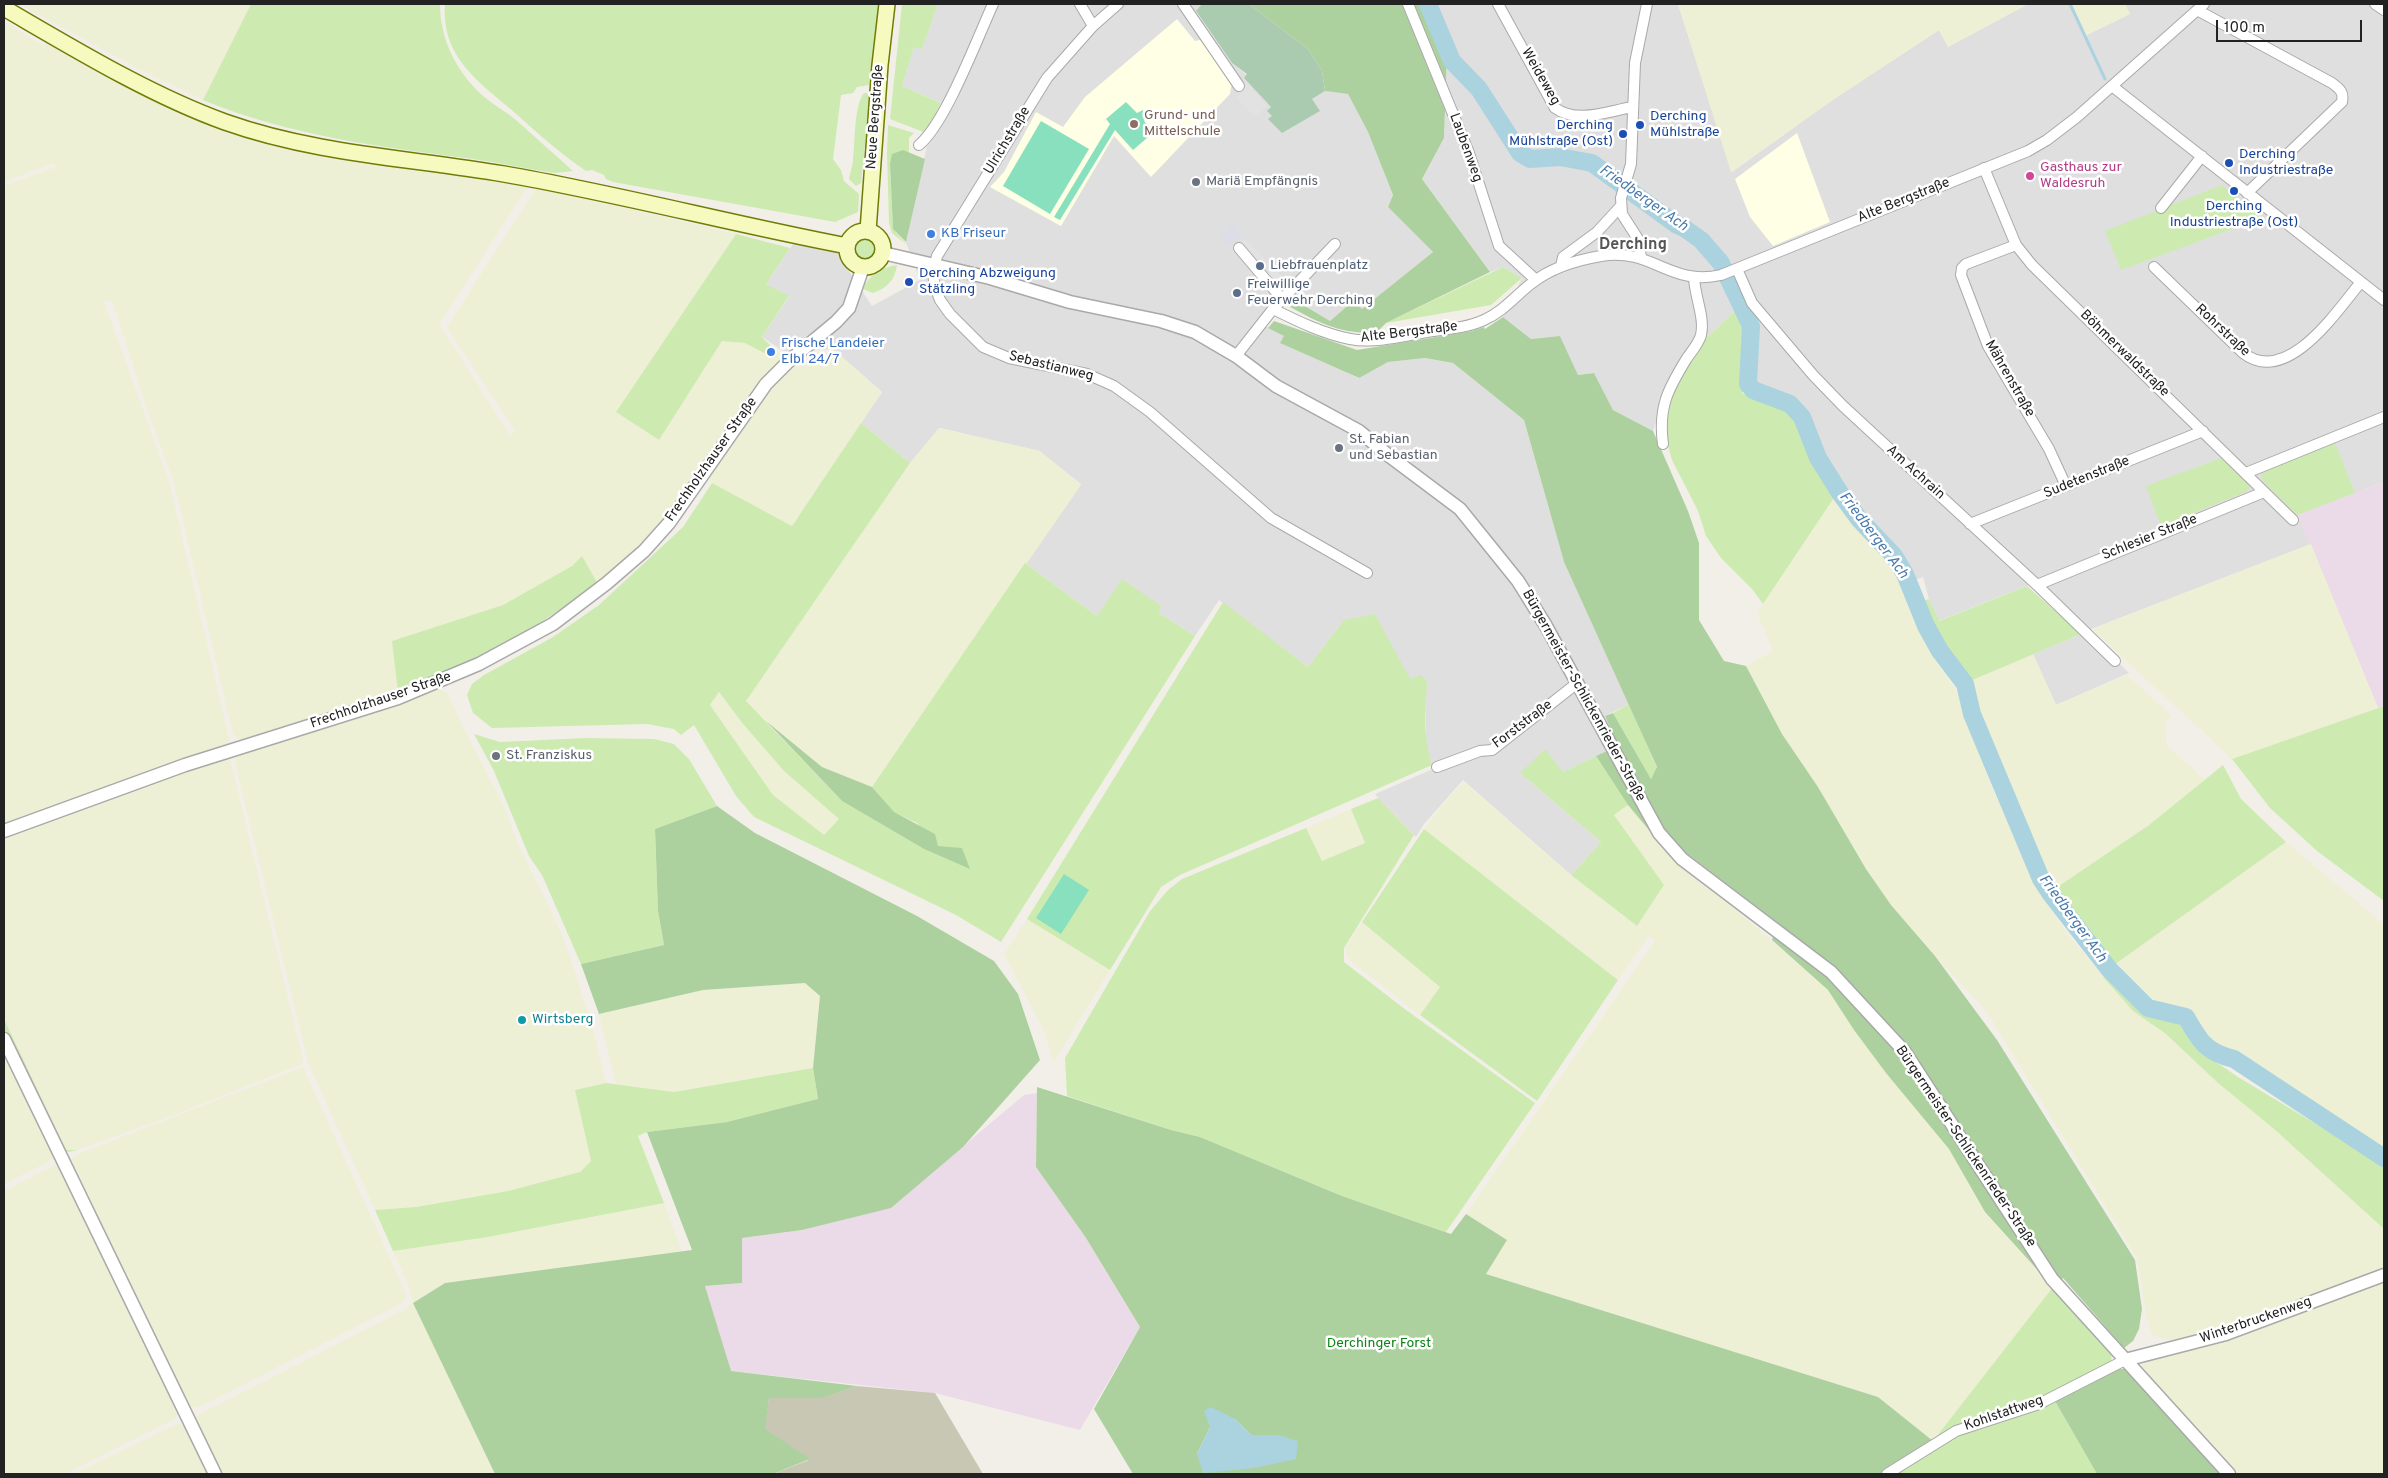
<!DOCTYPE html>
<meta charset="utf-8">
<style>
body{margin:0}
#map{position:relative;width:2388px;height:1478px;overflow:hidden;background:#f2efe9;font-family:Overpass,sans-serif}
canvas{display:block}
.frame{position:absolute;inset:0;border:5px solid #222;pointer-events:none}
.scale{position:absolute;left:2216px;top:20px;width:146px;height:22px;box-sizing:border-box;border:2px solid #222;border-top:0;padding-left:6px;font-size:15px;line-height:18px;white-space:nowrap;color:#222;-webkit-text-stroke:4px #fff;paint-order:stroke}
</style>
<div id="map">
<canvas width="2388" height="1478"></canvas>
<div class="frame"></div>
<div class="scale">100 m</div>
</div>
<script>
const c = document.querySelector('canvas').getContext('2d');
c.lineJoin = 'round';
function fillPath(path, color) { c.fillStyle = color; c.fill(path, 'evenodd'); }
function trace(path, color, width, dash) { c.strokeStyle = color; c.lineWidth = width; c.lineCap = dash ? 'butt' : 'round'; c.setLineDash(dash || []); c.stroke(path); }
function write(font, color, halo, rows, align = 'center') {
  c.font = font + ' Overpass,sans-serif'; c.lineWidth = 5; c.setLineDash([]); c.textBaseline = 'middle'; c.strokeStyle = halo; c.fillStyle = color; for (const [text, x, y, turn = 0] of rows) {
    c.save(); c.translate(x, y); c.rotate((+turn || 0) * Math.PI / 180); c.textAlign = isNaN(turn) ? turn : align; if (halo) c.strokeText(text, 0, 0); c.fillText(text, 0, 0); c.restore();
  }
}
fillPath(new Path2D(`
 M938,4H1202L1196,12L1232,63L1247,75L1244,78L1271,107L1312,99L1325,91L1348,94L1368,132L1393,195L1388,207L1433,252L1362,309L1353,301L1330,321L1287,294L1261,324L1285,336L1281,343L1358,378L1388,362L1425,358L1453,363L1524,420L1564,562L1629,704L1605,716L1614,737L1607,751L1563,772L1520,773L1601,842L1571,875L1463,780L1424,824L1416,837L1378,798L1375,794L1433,769L1426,743L1425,700L1428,683L1410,680L1401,666L1344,620L1308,667L1219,600L1195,636L1159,613L1097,616L1025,563L1081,484L1039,451L940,428L910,463L861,423L882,392L833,349L785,352L762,337L789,297L766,284L793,244L837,253L872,306L920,280L906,242L929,137L946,105L902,86L914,46L922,48Z
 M1435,4H1678L1732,172L1831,101L1939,30L1948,47L2028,4H2070L2085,36L2130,14L2125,4H2384V482L2298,515L2311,544L2086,631L2129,673L2056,705L2033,654L2081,634L2034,583L1938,621L1929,599L1923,577L1915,580L1898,554L1845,491L1821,450L1807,414L1792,399L1757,385L1752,377L1755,326L1745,302L1704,340L1692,342L1669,379L1653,431L1613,410L1594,373L1578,375L1560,336L1531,339L1503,317L1522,278L1503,267L1490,272L1422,179L1444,138L1447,52L1442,22Z`), '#e0dfdf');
fillPath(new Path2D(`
 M2384,482V706L2378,708L2297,515Z
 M1037,1093L1036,1167L1086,1238L1140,1327L1080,1430L935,1393L730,1371L705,1286L742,1283V1238L802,1230L891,1207L1024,1095Z`), '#ebdbe8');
fillPath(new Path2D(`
 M1177,19L1195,41L1200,40L1232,81L1230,94L1151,177L1114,136L1061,226L990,187L1004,172L1036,112L1063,127L1085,97Z
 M1797,133L1830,222L1773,246L1750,217L1735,179Z`), '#ffffe5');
fillPath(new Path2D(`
 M857,1386L935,1393L983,1474H773L809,1460L764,1429L769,1398H821Z`), '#c7c7b4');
fillPath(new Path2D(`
 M19,4H251L203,100L145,72Z
 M1678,4H2028L1948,47L1939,30L1831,101L1731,172Z
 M2070,4H2125L2130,14L2084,36Z
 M4,21L45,47V40L161,104L254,140L305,151L529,185L439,324L510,435L515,431L447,327L537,187L736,234L616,412L659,440L722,340L745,343L766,354L771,346L800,367L833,349L882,392L792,526L712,483L703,469L661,526L635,553L598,584L582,556L572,566L503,605L393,641L398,692L240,741L233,734L174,483L146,406L112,300L104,302L169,481L230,742L228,745L4,826V186L56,167L54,163L4,182Z
 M939,428L1040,451L1081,485L872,787L822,767L766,721L746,701L910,463Z
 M1834,496L1894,570L1926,630L1935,660L1958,693L1991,785L2022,855L2043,899L2070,937L2133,1011L2166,1034L2218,1083L2273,1128L2384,1229V1269L2223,1328L2179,1340H2170L2152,1335L2147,1319L2137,1258L1985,1009L1935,956L1891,905L1866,869L1818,787L1782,734L1746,666L1773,651L1757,613Z
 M2311,544L2378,708L2232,759L2092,629Z
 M2033,654L2056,705L2127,675L2171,715L2166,722L2165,728L2167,746L2205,779L2149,825L2053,890L2045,876L1979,713L1970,681Z
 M440,689L449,695L460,721L503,804L518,844L564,938L593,1029L606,1083L575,1090L591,1161L580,1172L508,1191L416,1207L375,1210L308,1063L235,763L236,756L241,753Z
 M719,692L743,724L784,771L839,819L824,836L773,795L710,705Z
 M229,755L303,1060L302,1064L164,1119L77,1150H66L4,1019V836Z
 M1464,782L1571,875L1637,926L1664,885L1614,815L1628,805L1664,848L1693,878L1732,906L1828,990L1854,1030L1886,1073L1949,1149L1985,1212L2053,1287L1933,1441L1878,1397L1486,1274L1506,1240L1466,1214L1655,941L1649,936L1618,980L1424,829L1448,798Z
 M1351,809L1365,843L1322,862L1306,828Z
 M2286,842L2384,924V1150L2227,1048L2208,1039L2188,1011L2152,1002L2127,979L2116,964Z
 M1027,919L1110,970L1054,1062L1042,1027L1004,954Z
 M1362,922L1440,987L1420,1015L1348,959L1345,948Z
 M805,983L820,995L813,1068L674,1092L616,1084L599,1014L703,990Z
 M4,1051L53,1154V1158L44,1164L4,1184Z
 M303,1067L407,1296L400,1304L202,1406L190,1408L69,1162L78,1154Z
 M57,1164L179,1413L173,1420L64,1474H4V1191Z
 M664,1203L682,1251L445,1283L413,1303L495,1474H220L192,1418L402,1311L413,1303L408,1284L393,1251L488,1237Z
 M2384,1280V1474H2237L2148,1376L2142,1367L2143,1360Z
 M179,1423L186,1426L210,1474H73Z`), '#eef0d5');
fillPath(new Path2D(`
 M251,4H440C440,39 456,71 482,95C492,104 505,111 516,120C535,137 554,154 573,171L555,173C527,169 500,163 473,159C381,147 290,136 203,100Z
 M445,4H879L869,85L857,87L853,93L841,95L833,159L841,170L844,181L859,194L858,212L835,222L613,182L606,179L604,175L592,170L586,171C560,153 537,133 514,112C478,81 441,57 445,4Z
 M902,4H938L922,49L914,47L902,86L941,103L926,133L890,119Z
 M864,93H868L870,96L861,183L856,186L849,179C850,172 853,166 853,159C855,144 854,104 864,93Z
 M888,125L914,133L909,138V153L903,150L890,164L893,229L907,245L892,233L889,223L887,154Z
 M2222,185L2262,218L2121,270L2105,231Z
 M736,234L790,248L766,284L789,296L762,337L771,346L766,354L745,343L722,341L659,440L616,412Z
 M852 249a14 14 0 1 1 28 0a14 14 0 1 1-28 0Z
 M897,265C895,280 887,288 873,293L863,289C868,275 882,267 897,265Z
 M1503,267L1522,278L1491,305L1386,323Z
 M1745,302L1755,326L1752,377L1757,385L1741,393L1790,408L1802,423L1815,456L1837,493L1763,604L1752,589L1721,558L1706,536L1698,511L1672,460L1663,427L1673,391L1704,340Z
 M861,423L910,463L746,701L842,801L924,849L969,868L938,846L917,823L893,812L872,787L1025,563L1097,616L1122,579L1161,606L1159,613L1195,636L1001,942L956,915L754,817L736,796L694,725L681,735L674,729L647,724L492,728L473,713L467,695L472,684L484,675L553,637L599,605L683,527L712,483L792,526ZM719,692L743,724L784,771L839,819L824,835L773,795L710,705Z
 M2334,440L2355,493L2297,515L2263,481L2261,476L2263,471Z
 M2224,457L2249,482L2250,487L2246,492L2161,526L2146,486Z
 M582,556L598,584L519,637L478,659L398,692L392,641L503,605L572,566Z
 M2027,586L2081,634L1970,681L1946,650L1922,601L1929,599L1939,621Z
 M1223,602L1308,667L1344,620L1375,614L1410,679L1420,675L1428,682C1423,711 1424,738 1432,765L1180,875L1161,887L1110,970L1027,919Z
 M1629,704L1657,768L1651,779L1613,713Z
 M2384,706V901L2317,851L2270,808L2232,759Z
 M474,734L500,742L586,738L654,739L674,744L689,759L717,806L655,829L658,911L664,945L581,964L542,875L529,856L494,771Z
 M1545,749L1563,772L1596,756L1628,805L1614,815L1664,885L1637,926L1571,875L1601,842L1520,773Z
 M2223,765L2241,799L2286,842L2114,965L2053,890L2149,825Z
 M1378,798L1414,835L1344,948V962L1402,1007L1535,1103L1446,1232L1342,1196L1200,1137L1171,1130L1067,1096L1065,1058L1150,911L1168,890L1182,879L1306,828L1322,861L1365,843L1351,809Z
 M1424,829L1618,980L1537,1101L1420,1015L1440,987L1362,922Z
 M2107,974L2145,1011L2183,1020L2200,1051L2238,1077L2384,1165V1229L2273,1128L2218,1083L2166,1034L2133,1011L2103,977Z
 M4,1019L66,1150H77L68,1152L62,1150L4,1029Z
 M813,1068L818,1100L727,1122L647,1132L638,1136L664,1203L488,1237L393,1251L375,1210L416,1207L508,1191L580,1172L591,1161L575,1090L606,1083L674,1092Z
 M2053,1287L2111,1354L2112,1362L2040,1401L1933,1441Z
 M2055,1401L2097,1474H1880C1935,1441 1995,1422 2055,1401Z`), '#cdebb0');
fillPath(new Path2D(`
 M1249,4H1426L1447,52L1444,138L1422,179L1490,272L1386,323L1376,333C1339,334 1317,322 1285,304L1292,298L1330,321L1353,301L1362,309L1433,252L1388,207L1393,195L1368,132L1348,94L1325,91L1322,71L1308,49Z
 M903,150L925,159L906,242L893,229L890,164L892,154Z
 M1503,317L1531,339L1560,336L1578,375L1594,373L1613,410L1653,431L1688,511L1699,543V620L1724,661L1746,666L1782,734L1818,787L1866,869L1891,905L1935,956L1997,1040L2135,1260L2142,1309L2139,1329L2133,1341L2124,1348L2063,1278L2053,1287L1985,1212L1949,1149L1886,1073L1854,1030L1828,990L1772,940L1777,922L1689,855L1664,848L1628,805L1596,756L1607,751L1614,737L1605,716L1613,713L1651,779L1657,767L1564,562L1524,420L1453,363L1425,358L1388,362L1359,378L1280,343L1284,336L1268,328L1274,321L1357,350L1472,331L1484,327L1485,329Z
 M766,721L822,767L872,787L894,812L935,834L938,846L962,848L970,869L924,849L842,801Z
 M717,806L755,833L917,916L994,961L1018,994L1040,1060L963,1147L891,1208L802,1230L742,1238V1283L705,1286L731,1371L857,1386L822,1398H769L765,1429L810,1459L773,1474H495L413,1303L445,1283L692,1250L647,1132L727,1122L818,1099L813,1068L820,996L805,983L703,990L599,1014L581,964L664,945L658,911L655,829Z
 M1037,1087L1171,1130L1200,1137L1342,1196L1451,1234L1466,1214L1507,1240L1486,1274L1878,1397L1933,1441L1880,1474H1133L1094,1409L1140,1327L1086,1238L1036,1167ZM1235,1419L1251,1435H1278L1197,1454L1210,1427Z
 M2118,1369H2126L2138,1382L2220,1474H2097L2055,1401Z`), '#add19e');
fillPath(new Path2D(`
 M1202,4H1249L1308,49L1322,71L1325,91L1312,99L1320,111L1282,133L1268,119L1272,116L1267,111L1271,107L1244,78L1247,74L1232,63L1196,11Z`), '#aacbaf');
fillPath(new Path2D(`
 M1126,102L1137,113L1143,110L1147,116L1144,121L1154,132L1133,150L1115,130L1060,220L1054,217L1110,124L1106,119Z
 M1041,121L1089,149L1050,214L1003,186Z
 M1064,874L1089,890L1061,934L1036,918Z`), '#88e0be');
fillPath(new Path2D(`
 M1244,80L1267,106L1256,117L1236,98L1243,91L1239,86Z
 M1245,238L1288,283L1274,296L1233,249Z`), '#e2e2e2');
fillPath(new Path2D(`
 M1233,224L1243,235L1230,246L1220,235Z`), '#dddde8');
fillPath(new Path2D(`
 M1211,1407L1235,1419L1251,1435H1278L1298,1441L1296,1459L1254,1468L1203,1473L1197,1454L1210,1427L1204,1411Z`), '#aad3df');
trace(new Path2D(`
 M2070,4L2105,79`), '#aad3df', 3);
trace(new Path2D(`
 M1428,4L1452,61L1479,89L1520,153L1530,159L1560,157L1592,163L1677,225L1684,228L1701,240L1721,263L1751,326L1748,384L1753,390L1790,404L1802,417L1818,458L1840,493L1859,519L1894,556L1905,574L1926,626L1940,651L1965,684L1972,714L2041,879L2050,893L2109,969L2148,1008L2186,1017C2200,1041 2205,1052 2234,1059L2384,1158`), '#aad3df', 18);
const minor = new Path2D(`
 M1080,4L1093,26
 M1118,4L1093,26L1047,78L937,256L933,273L935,287L940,300L950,314L983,347L1009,358L1087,374L1114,386L1150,412L1271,518L1367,573
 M1183,4L1239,86
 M1408,4L1469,153L1499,246L1536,280
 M1498,4L1555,108C1577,124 1608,111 1633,107
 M2375,4L2384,10
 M2197,10L2332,83C2340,89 2344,92 2342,102L2247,193
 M2112,86L2384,300
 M919,145C946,122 977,39 993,4
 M1984,168L2016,245L2032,265L2293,520
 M2161,208L2202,156
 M2016,245L1966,264L1962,268L1961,275L1988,346L2049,449L2066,486
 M1239,248L1282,299
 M1641,257L1638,239L1622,214L1621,198L1631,164L1635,63L1647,4
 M1561,266L1563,257L1597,232L1620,207
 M2154,267L2243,353C2287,387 2336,312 2361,282
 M1737,269L1752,303L1813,375L1843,406L2037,585L2115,661
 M1273,309C1297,321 1324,334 1350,339C1376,344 1407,335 1433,331C1450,329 1469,327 1484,320C1503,312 1516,295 1532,283C1551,268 1577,260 1601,256C1652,247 1670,287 1721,275L2028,151L2047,140L2077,117L2204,4
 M1236,356L1273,309L1335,244
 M1663,444C1658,407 1668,389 1687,358C1692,351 1699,343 1701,335C1705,318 1695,297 1694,278
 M2246,473L2384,417
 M1970,524L2203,431
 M2037,585L2264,492
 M1437,767L1480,751L1492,750L1576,684
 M1887,1474L1956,1431L2039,1404L2125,1360`);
const tertiary = new Path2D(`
 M883,253L990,278L1070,302L1161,321L1195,332L1236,356L1276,386L1359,431L1388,455L1460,509L1518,581L1546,626L1659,833L1682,859L1831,972L1905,1052L2052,1279L2229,1474
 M4,831L185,765L398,698L479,664L553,624L607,583L644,551L669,523L766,384L789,361L836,322L849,308L863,267
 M4,1039L215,1474
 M2125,1360L2226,1334L2384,1275`);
const secondary = new Path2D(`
 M4,8C73,48 150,95 225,122C315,154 410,158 504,174C619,194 732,224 847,246
 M847 249a18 18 0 1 1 36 0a18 18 0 1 1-36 0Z
 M868,231L880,65L887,4`);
trace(minor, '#a9a9a9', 12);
trace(tertiary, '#a9a9a9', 15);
trace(secondary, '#707d05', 18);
trace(minor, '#fff', 10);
trace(tertiary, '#fff', 12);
trace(secondary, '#f7fabf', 15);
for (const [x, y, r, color] of [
 [1134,124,5,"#8d6e63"],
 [1640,125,5,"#1a4fb4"],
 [1623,134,5,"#1a4fb4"],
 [2229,163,5,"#1a4fb4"],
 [2030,176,5,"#d1479c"],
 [1196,182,5,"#6b7280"],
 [2234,191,5,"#1a4fb4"],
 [931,234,5,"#3f7fe0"],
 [1260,266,5,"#5c6f8a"],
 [909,282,5,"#1a4fb4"],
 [1237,293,5,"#5c6f8a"],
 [771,352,5,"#3f7fe0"],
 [1339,448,5,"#6b7280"],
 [496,756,5,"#6b7280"],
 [522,1020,5,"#0f9aa8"]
]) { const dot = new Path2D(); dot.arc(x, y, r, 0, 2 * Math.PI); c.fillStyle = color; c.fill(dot); trace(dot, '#fff', 2); }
write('14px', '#222', '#fff', [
 ["Weideweg",1540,77,60],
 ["Neue Bergstraße",876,117,-86],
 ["Ulrichstraße",1008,141,-59],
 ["Laubenweg",1465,148,70],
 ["Alte Bergstraße",1904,201,-22],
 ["Rohrstraße",2222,331,43],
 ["Alte Bergstraße",1409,333,-7],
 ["Böhmerwaldstraße",2124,354,44],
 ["Sebastianweg",1051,367,14],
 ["Mährenstraße",2009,379,60],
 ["Frechholzhauser Straße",712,460,-55],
 ["Am Achrain",1915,473,42],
 ["Sudetenstraße",2087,478,-22],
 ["Schlesier Straße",2150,538,-22],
 ["Bürgermeister-Schlickenrieder-Straße",1583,696,61],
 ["Frechholzhauser Straße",381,701,-19],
 ["Forststraße",1523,725,-37],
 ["Bürgermeister-Schlickenrieder-Straße",1965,1147,56],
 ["Winterbruckenweg",2256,1321,-19],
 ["Kohlstattweg",2004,1414,-19]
]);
write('14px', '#785e54', '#fff', [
 ["Grund- und",1144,116],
 ["Mittelschule",1144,132]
], 'left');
write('14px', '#164399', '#fff', [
 ["Derching",1650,117],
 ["Mühlstraße",1650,133],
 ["Derching",1613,126,"right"],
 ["Mühlstraße (Ost)",1613,142,"right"],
 ["Derching",2239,155],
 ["Industriestraße",2239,171],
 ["Derching",2234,207,"center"],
 ["Industriestraße (Ost)",2234,223,"center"],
 ["Derching Abzweigung",919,274],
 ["Stätzling",919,290]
], 'left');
write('14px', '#b23c85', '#fff', [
 ["Gasthaus zur",2040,168],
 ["Waldesruh",2040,184]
], 'left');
write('14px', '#5b616d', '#fff', [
 ["Mariä Empfängnis",1206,182],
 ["St. Fabian",1349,440],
 ["und Sebastian",1349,456],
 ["St. Franziskus",506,756]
], 'left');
write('14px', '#366cbe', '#fff', [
 ["KB Friseur",941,234],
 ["Frische Landeier",781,344],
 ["Elbl 24/7",781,360]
], 'left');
write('14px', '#4e5e75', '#fff', [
 ["Liebfrauenplatz",1270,266],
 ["Freiwillige",1247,285],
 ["Feuerwehr Derching",1247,301]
], 'left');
write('14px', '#0d838f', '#fff', [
 ["Wirtsberg",532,1020]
], 'left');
write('14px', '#0c8416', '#fff', [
 ["Derchinger Forst",1379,1344]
]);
write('italic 15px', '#4a7aab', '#fff', [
 ["Friedberger Ach",1643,199,35],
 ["Friedberger Ach",1873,536,53],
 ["Friedberger Ach",2072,919,54]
]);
write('bold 16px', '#555', '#fff', [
 ["Derching",1633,246]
]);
</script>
